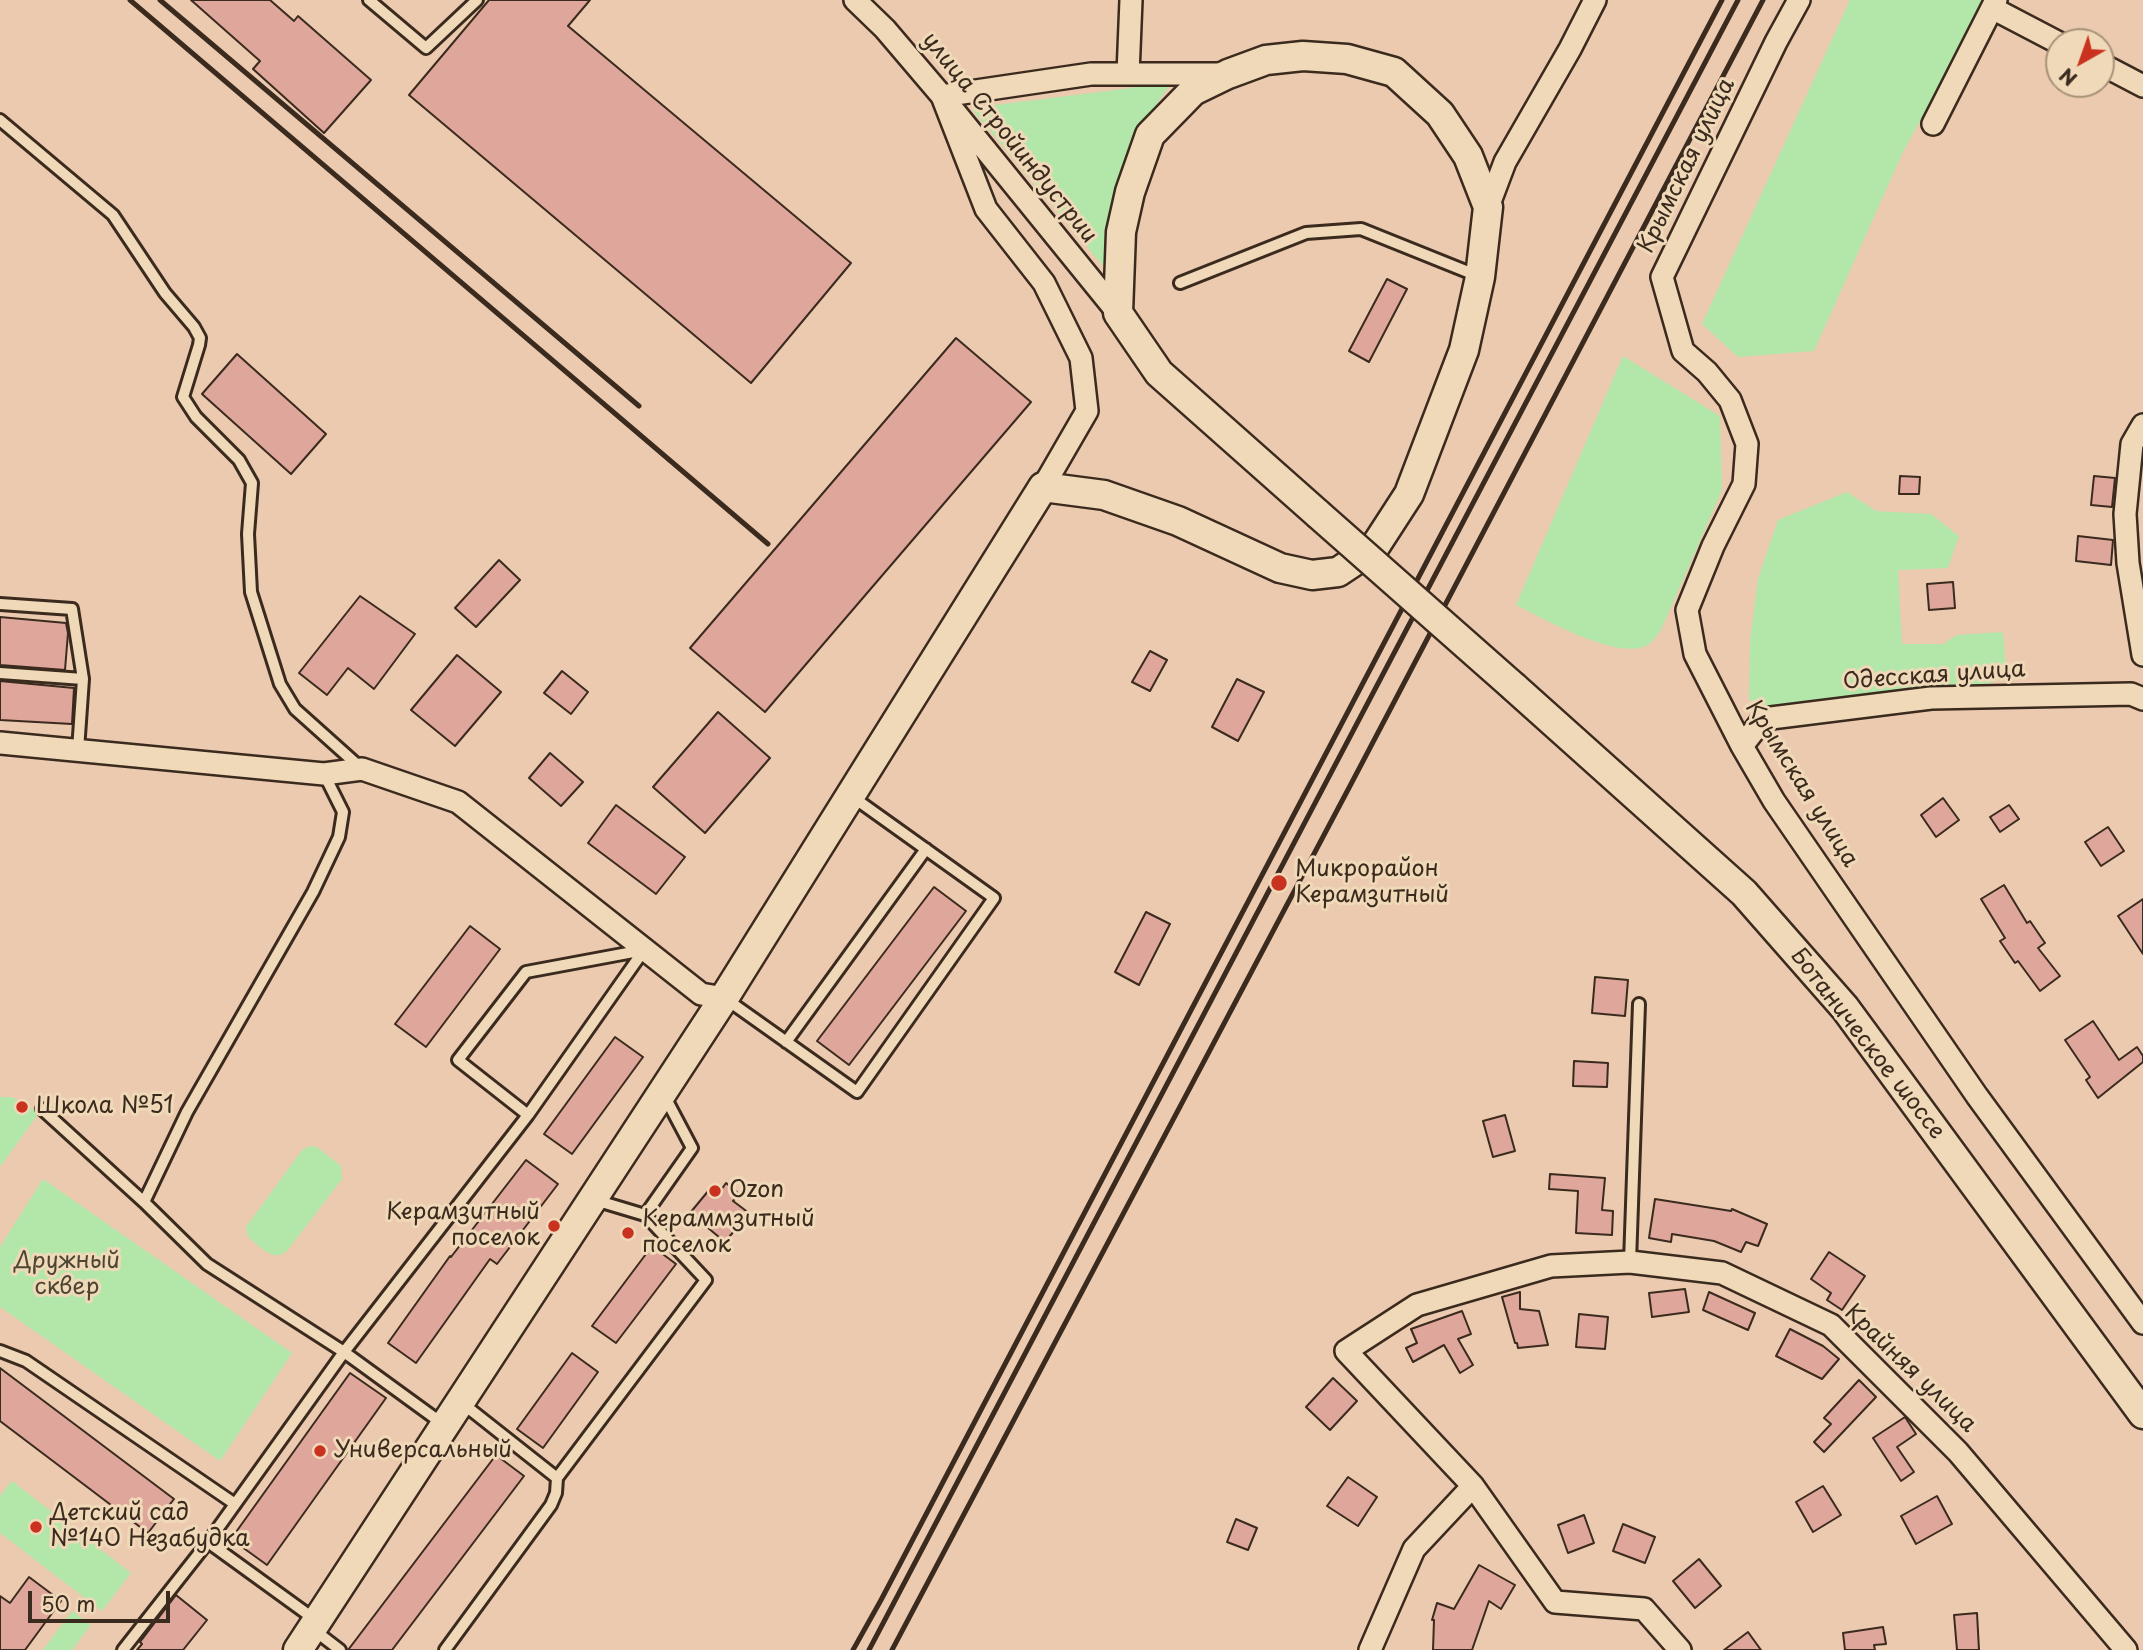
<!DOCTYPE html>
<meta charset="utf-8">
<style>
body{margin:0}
#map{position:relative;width:2143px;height:1650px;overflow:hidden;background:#ebcaaf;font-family:"Playpen Sans",sans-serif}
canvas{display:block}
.north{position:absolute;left:2045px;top:28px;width:70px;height:70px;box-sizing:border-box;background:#f0d9b8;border:2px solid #a8937a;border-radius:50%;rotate:220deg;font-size:19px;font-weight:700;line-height:28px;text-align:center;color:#3b2a1e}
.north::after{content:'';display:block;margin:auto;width:24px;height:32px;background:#c8321e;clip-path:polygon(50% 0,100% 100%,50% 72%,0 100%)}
.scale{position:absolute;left:28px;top:1591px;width:142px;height:32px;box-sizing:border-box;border:4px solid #3b2a1e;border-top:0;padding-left:9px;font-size:21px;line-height:24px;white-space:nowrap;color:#3b2a1e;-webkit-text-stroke:5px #f0d9b8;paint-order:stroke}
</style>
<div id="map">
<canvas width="2143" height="1650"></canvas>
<div class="north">N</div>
<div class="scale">50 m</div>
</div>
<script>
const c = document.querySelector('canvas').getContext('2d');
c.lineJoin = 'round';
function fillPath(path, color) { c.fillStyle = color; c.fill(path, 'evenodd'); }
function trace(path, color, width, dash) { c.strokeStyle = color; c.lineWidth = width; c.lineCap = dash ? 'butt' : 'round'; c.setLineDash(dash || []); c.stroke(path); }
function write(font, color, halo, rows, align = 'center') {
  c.font = font + ' "Playpen Sans",sans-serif'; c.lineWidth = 6; c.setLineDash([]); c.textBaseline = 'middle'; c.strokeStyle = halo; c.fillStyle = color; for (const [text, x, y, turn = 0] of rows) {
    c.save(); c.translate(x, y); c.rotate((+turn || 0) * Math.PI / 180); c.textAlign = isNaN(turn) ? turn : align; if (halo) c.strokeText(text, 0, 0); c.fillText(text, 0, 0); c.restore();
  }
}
fillPath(new Path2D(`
 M1850,0H1986L1903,152L1814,351L1738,357L1702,324Z
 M1171,83L1141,127L1114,192L1103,266L971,108Z
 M1623,356L1720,416L1722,490L1661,630C1657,635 1652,643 1646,646C1615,660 1545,619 1516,605Z
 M1847,492L1876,511L1931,514L1959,536L1948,568L1898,570L1902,644H1943L1957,635L2003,632L2006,669L1991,683L1840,697L1775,708L1749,700L1750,641L1758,579L1778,520Z
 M0,1097H12L39,1113L0,1167Z
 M310,1146L317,1147L341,1166L342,1179L287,1251C272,1263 260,1246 248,1237L246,1227L302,1150Z
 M43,1179L292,1353L220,1461L0,1307V1247Z
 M12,1481L131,1573L102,1611L0,1533V1496Z
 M72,1611L91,1625L72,1650H43Z`), '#b3e7a9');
const building = new Path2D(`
 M191,0H270L294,21L298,16L371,80L324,133L253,69L260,61Z
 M489,0H590L568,26L851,263L751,383L409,95Z
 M1387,279L1407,289L1369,362L1349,351Z
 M956,338L1031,402L765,712L690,648Z
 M237,354L326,434L291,474L202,394Z
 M1900,476L1920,477L1919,494H1899Z
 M2094,476L2115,478L2112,507L2091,505Z
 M2078,536L2113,540L2111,565L2076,561Z
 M499,560L520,580L476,627L455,608Z
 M1953,582L1955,608L1929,610L1927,584Z
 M360,596L415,634L374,689L348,668L327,695L299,673Z
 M0,617L66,623L68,633L65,670L0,665Z
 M1150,651L1167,660L1150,691L1132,682Z
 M457,655L501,692L455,746L411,710Z
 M562,671L588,692L571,714L544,693Z
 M1237,679L1264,692L1238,741L1212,727Z
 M0,681L74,688L72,724L0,720Z
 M718,712L770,758L705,833L653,787Z
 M550,753L583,782L561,806L529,778Z
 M1943,798L1959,820L1936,837L1921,815Z
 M616,805L685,857L656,894L588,843Z
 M2009,805L2019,819L2000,832L1990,817Z
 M2108,827L2124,851L2101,866L2085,842Z
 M2004,885L2027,923L2030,921L2045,943L2038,948L2060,976L2040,991L2018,961L2015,963L2000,941L2005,938L1981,899Z
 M934,887L966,911L849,1065L817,1041Z
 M2143,899V954L2118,916Z
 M1146,912L1170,924L1139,985L1115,972Z
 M470,926L500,949L426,1047L395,1024Z
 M1595,977L1628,980L1625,1016L1592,1013Z
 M2093,1021L2119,1060L2137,1047L2143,1056V1062L2098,1098L2086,1080L2090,1077L2065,1040Z
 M615,1037L643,1057L572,1154L544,1134Z
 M1574,1061L1608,1063L1607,1087L1573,1086Z
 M1505,1115L1515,1151L1493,1157L1483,1121Z
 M526,1160L558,1184L497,1264L490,1259L416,1363L388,1343L450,1256L451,1257Z
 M1550,1174L1605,1178L1602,1210L1613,1211L1612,1235L1576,1233L1578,1191L1549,1189Z
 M726,1183L739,1194L733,1201L749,1213L725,1242L690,1213L714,1184L721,1190Z
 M1655,1199L1731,1211L1732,1209L1767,1224L1758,1246L1746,1242L1741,1252L1714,1241L1672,1234L1671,1242L1649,1238Z
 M652,1246L676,1264L616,1343L592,1326Z
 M1829,1252L1865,1276L1842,1310L1827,1300L1831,1293L1811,1279Z
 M1685,1289L1689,1312L1652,1317L1649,1293Z
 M1520,1292V1309L1539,1311L1548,1345L1518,1348L1517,1343H1515L1502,1297Z
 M1709,1292L1755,1313L1748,1330L1703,1310Z
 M1462,1311L1471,1334L1458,1339L1473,1365L1460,1373L1444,1345L1413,1362L1406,1348L1417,1343L1411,1329Z
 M1579,1314L1608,1317L1605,1349L1576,1347Z
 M1790,1329L1823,1346L1839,1359L1822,1379L1776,1356Z
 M572,1353L598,1372L543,1448L517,1429Z
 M0,1368L174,1499L148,1533L0,1421Z
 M350,1373L386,1398L267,1565L231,1539Z
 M1333,1378L1357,1401L1330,1430L1306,1407Z
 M1859,1380L1876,1397L1824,1452L1814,1442L1831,1424L1824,1418Z
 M1905,1417L1916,1434L1897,1447L1914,1472L1901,1481L1873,1438Z
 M496,1455L524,1476L392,1650H348Z
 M1348,1477L1377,1497L1358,1526L1327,1506Z
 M1823,1486L1841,1515L1813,1532L1796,1502Z
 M1937,1496L1952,1524L1916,1544L1901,1516Z
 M1584,1515L1594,1543L1568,1553L1558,1525Z
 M1236,1519L1257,1528L1248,1550L1227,1542Z
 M1623,1524L1655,1537L1645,1563L1613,1551Z
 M1699,1559L1721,1586L1695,1608L1673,1581Z
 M1479,1565L1515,1585L1501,1609L1489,1601L1472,1650H1433L1434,1620H1432L1437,1603L1454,1609Z
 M29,1577L61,1601L25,1650H0V1596L10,1603Z
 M176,1595L207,1620L183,1650H137L142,1644L140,1642Z
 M1977,1613L1979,1650H1957L1954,1615Z
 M1883,1627L1886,1644L1874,1645L1875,1650H1845L1843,1633Z
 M1748,1632L1761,1650H1724Z`);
fillPath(building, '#dfa69b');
trace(building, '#3b2a1e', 2);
const lane = new Path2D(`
 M369,0L426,48L477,0
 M0,120L113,215L165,293L194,327L200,338L199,345L183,397L196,417L239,460L252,483L248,534L251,592L280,684L295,709L362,769
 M1180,283L1306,233L1361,229L1478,276
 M0,604L72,609L83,679
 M0,673L83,679L78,750
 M726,999L857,1092L994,898L850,795
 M786,1042L926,849
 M42,1109L144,1202L207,1264L344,1352L528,1115L644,950
 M528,1115L458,1060L526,972L644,950
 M595,1200L645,1215L692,1148L664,1095
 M144,1202L187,1112L313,892L339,837L343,812L324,774
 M1630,1262L1639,1004
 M0,1351L26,1361L235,1504
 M462,1403L557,1478L706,1280L645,1215
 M317,1621L208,1542L344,1352L443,1424
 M314,1630L340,1650
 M123,1650L208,1542
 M445,1650L551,1505L556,1493L557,1478`);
const street = new Path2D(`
 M855,0L885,29L942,96L1118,313
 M1799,0L1776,42L1662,277L1683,351L1707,372L1730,400L1747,444L1744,484L1713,546L1687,610L1695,654L1742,746L1774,801L1977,1096L2143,1323
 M1992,8L2059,43
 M2101,64L2143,86
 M1128,74L1131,0
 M942,96L986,209L1044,283L1081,358L1087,411L1043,487
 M942,96L1091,74H1222
 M1933,124L1996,0
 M1488,207L1505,162L1570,49L1595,0
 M2143,425L2132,444L2125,514L2128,563L2143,655
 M0,743L324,774L362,769L458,802L701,994L724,998
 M1742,746L1763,719L1931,698L2131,694L2143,699
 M1370,1650L1414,1549L1473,1486
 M1680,1650L1644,1609L1555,1602L1473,1486L1346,1351L1417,1305L1551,1266L1630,1262L1722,1273L1831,1325L1958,1452L2126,1650`);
const secondary = new Path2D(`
 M1514,687L1744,893L1845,1008L2143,1414
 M298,1650L724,998L1043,487L1104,495L1178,521L1280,568L1312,575L1338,572L1374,548L1409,494L1464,350L1480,277L1488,207L1468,156L1440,114L1394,72L1347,59L1303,56L1266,60L1228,74L1193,91L1150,135L1130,192L1121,232L1118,313L1159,373L1318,514`);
trace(lane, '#3b2a1e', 16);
trace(street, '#3b2a1e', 26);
trace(secondary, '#3b2a1e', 33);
trace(lane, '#f0d9b8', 10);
trace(street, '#f0d9b8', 21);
trace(secondary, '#f0d9b8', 28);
trace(new Path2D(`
 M130,0L768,544
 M160,0L639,406
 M853,1650L881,1600L1722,0
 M869,1650L1738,0
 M892,1650L1351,784L1763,0`), '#3b2a1e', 5);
const secondaryBridge = new Path2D(`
 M1318,514L1514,687`);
trace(secondaryBridge, '#3b2a1e', 33, []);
trace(secondaryBridge, '#f0d9b8', 28);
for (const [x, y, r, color] of [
 [1279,883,9,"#c8321e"],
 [22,1107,7,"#c8321e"],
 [715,1191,7,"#c8321e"],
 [554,1226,7,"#c8321e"],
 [628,1233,7,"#c8321e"],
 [320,1451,7,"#c8321e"],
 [36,1527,7,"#c8321e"]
]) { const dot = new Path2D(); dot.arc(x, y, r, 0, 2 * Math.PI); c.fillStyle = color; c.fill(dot); trace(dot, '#f0d9b8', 2.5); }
write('23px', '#3b2a1e', '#f0d9b8', [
 ["улица Стройиндустрии",1009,138,51],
 ["Крымская улица",1687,166,-64],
 ["Одесская улица",1934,676,-4],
 ["Крымская улица",1801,784,58],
 ["Ботаническое шоссе",1867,1044,52],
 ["Крайняя улица",1910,1369,44]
]);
write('23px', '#3b2a1e', '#f0d9b8', [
 ["Микрорайон",1295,870],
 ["Керамзитный",1295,896],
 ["Школа №51",36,1107],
 ["Ozon",729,1191],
 ["Керамзитный",540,1213,"right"],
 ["поселок",540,1239,"right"],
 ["Кераммзитный",642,1220],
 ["поселок",642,1246],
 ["Универсальный",334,1451],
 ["Детский сад",50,1514],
 ["№140 Незабудка",50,1540]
], 'left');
write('23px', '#4d4633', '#f0d9b8', [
 ["Дружный",67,1262],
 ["сквер",67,1288]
]);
</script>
